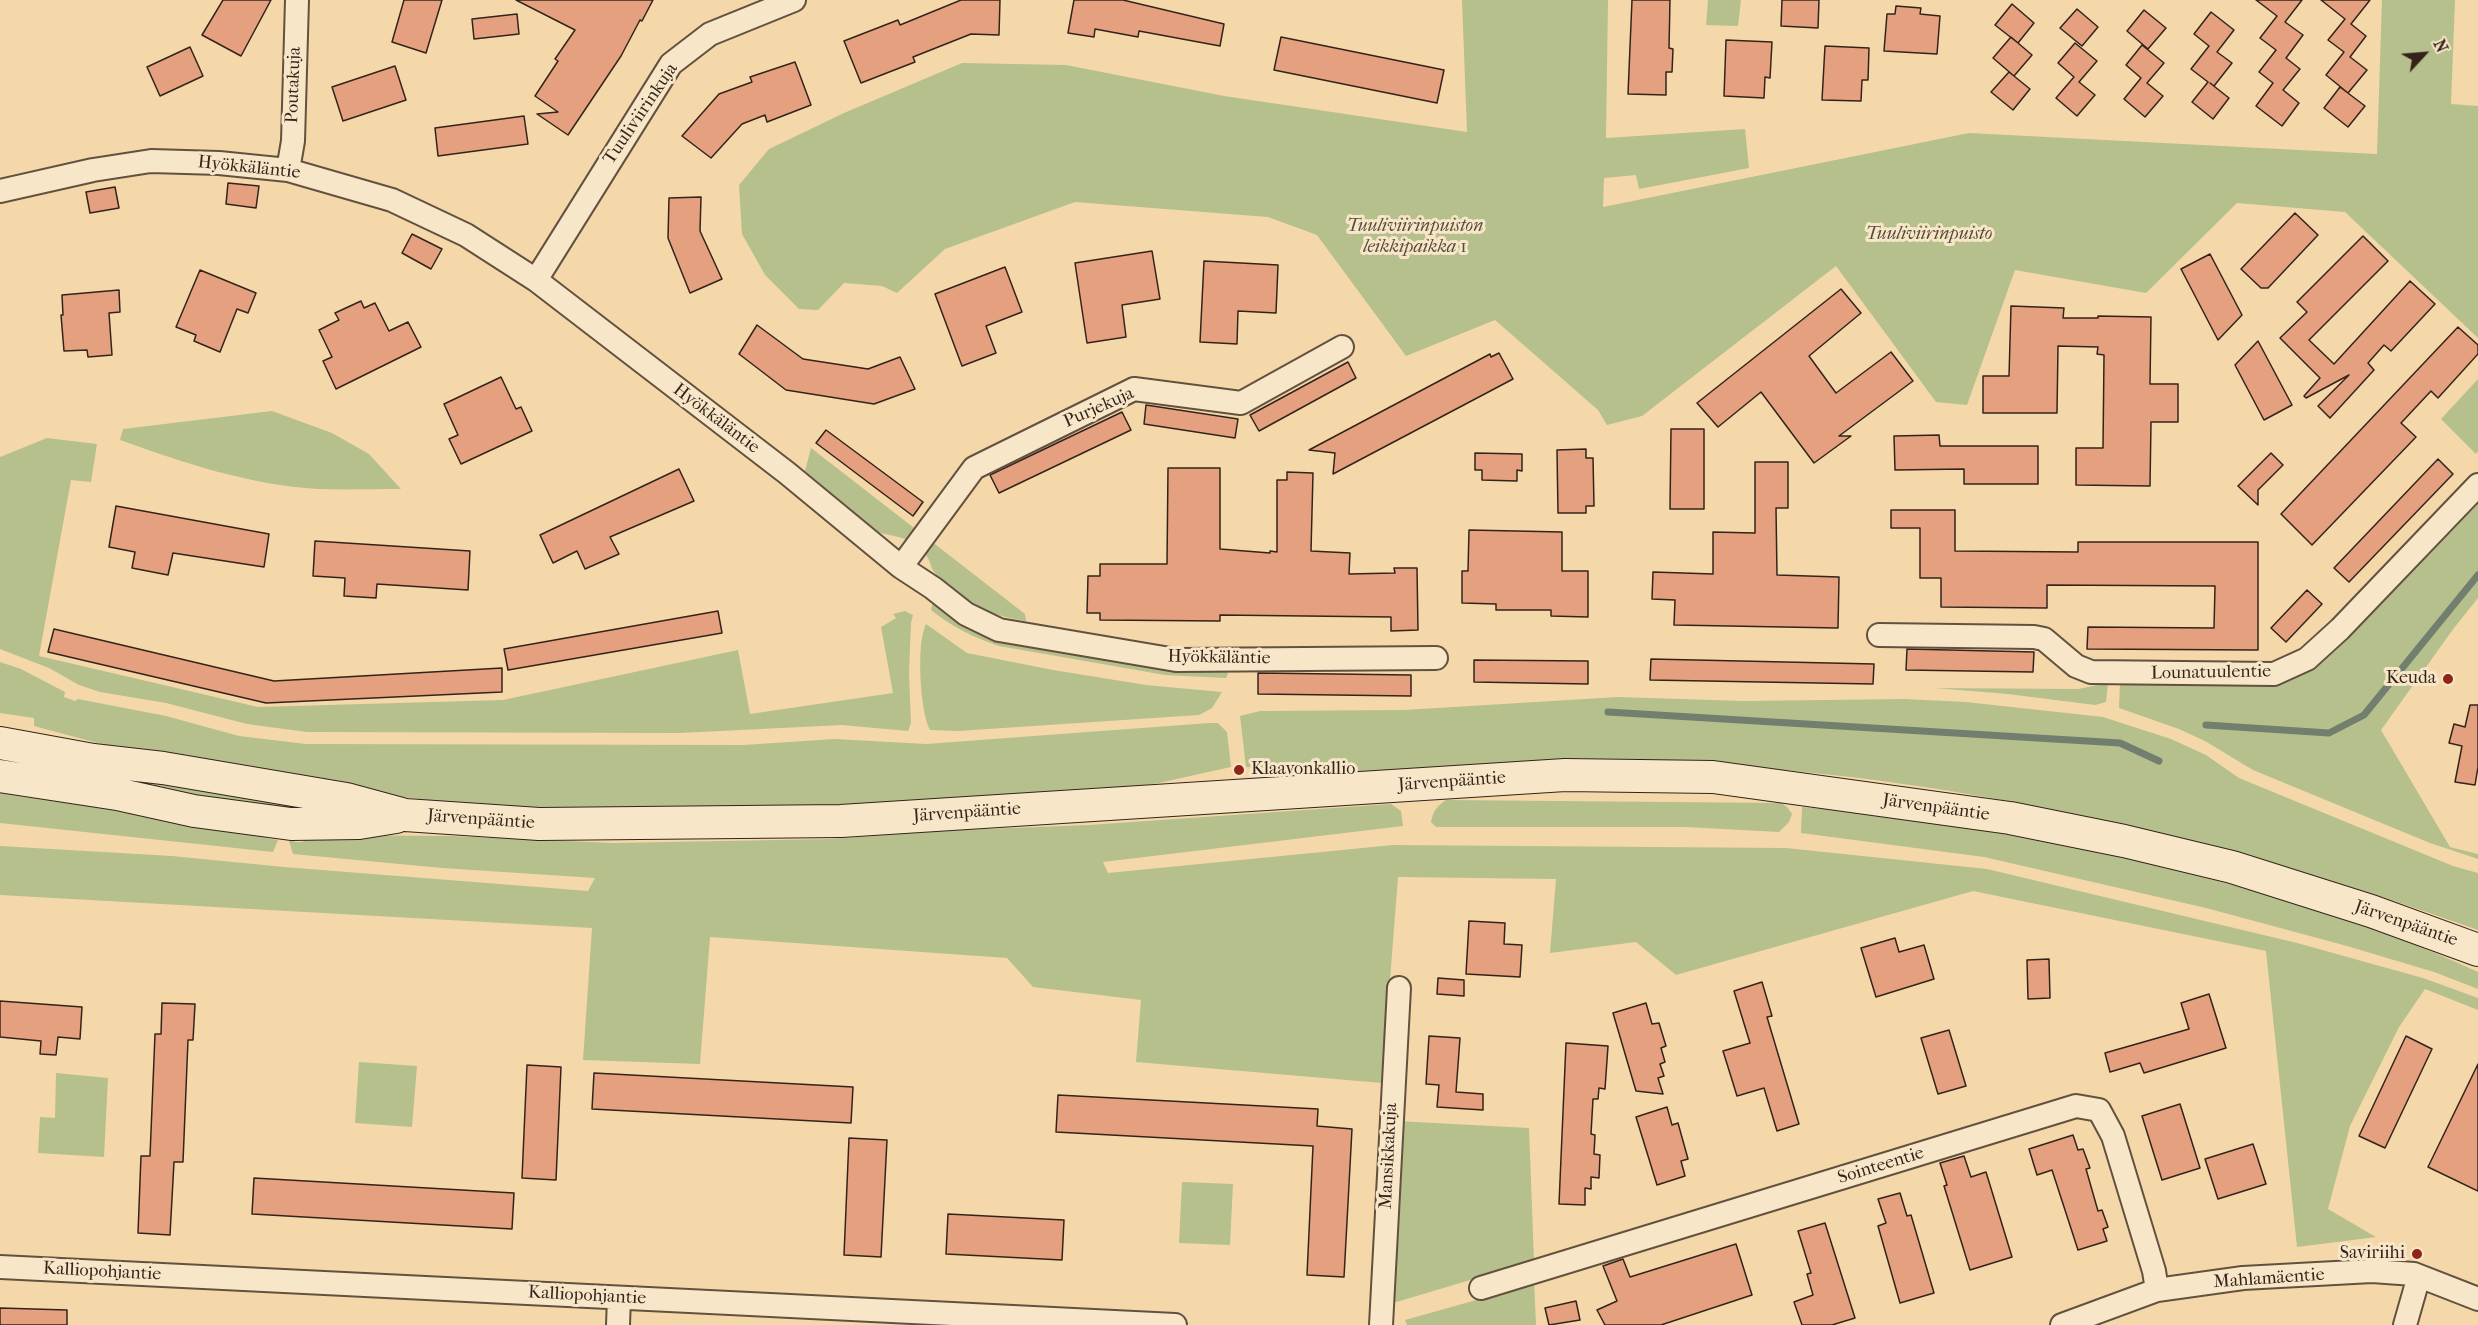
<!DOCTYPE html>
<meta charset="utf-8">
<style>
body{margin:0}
#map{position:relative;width:2478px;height:1325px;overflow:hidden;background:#f4d8aa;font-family:"IM FELL French Canon",serif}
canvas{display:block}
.north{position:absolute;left:2394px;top:24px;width:60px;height:60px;-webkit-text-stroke:4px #f8e6c8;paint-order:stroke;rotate:64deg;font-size:16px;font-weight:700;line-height:24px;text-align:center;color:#33241b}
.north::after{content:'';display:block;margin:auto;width:21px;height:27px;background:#33241b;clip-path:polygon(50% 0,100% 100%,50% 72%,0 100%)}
</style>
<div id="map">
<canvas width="2478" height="1325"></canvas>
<div class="north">N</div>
</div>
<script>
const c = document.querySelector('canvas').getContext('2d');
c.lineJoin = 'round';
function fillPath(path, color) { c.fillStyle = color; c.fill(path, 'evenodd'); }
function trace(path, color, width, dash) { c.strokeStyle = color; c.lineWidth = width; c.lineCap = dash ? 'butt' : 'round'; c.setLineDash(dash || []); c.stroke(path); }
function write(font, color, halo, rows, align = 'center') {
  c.font = font + ' "IM FELL French Canon",serif'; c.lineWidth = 6; c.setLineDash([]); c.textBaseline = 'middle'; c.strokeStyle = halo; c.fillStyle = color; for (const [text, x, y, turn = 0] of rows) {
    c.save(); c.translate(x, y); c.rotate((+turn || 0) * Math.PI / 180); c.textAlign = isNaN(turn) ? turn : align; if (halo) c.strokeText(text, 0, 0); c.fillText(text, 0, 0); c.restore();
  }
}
fillPath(new Path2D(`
 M1462,0H1608L1606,138L1745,129L1749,168L1639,189L1636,175L1604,178L1603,207L1969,133L2377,154L2382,0H2455L2451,104L2478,106V338L2345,212L2237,203L2146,293L2015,270L1967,405L1936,402L1836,266L1642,416L1607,425L1598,410L1495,320L1406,356L1317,235L1268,217L1075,202L945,249L897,293L882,286L844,283L818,310L799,309L765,275L742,234L739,185L769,149L844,113L962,63L1066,65L1224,96L1467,132Z
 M1708,0H1741L1738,26L1706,25Z
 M2478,379V451L2476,454L2441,419Z
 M272,411L332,433L369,454L401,489C374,489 345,490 318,489C250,485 184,463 120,440L123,429Z
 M47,438L97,444L91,482L71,480L39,656L258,707L503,700L738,650L750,714L893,693L881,627L896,618L893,614L905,611L913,615L911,623L909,673L911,723L908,731L842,725L680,733L307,732L247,724L166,703L100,692L79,685L49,668L0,649V457Z
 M811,448L1025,614L1026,621C989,615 959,603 935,573C931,568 931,565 929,560C927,554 911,542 905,539C897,536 887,535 878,532L805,471Z
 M2478,498V598L2454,628L2381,730L2450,847L2478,854V859L2430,843L2253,770L2205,741L2179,729L2119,708L2120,683L2280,684L2307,672L2334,652Z
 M933,602L968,629L993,639L1227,671L1228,674L1226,678L1165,675L999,646C973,637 952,627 931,610Z
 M926,624L967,653L1053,670L1146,685L1222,692L1212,708L1199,715L958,731L930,730C920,712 916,643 926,624Z
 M0,662L21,669L65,692L64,697L75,701L78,699L166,716L239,736L306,744L743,745L835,739L926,744L1209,723H1218L1227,732L1231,767L1154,784L1087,791L852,805L573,809L462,804L377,794L116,748L34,726V718L0,713Z
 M2108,683L2106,702L2095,705L2008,694L1934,688L2078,689Z
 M1618,697L1744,701L1905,699L1966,702L2103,717L2171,739L2206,755L2239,778L2453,866L2478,873V930C2228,840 1965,778 1699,764C1620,760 1539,762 1460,766C1414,769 1367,775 1322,773C1297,773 1271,769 1246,767L1240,716L1260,711L1404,710Z
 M83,769L343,812L209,801Z
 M0,791L264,831L266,838L278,840L273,852L0,823Z
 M1446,800L1781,803L1787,807L1792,814L1789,822L1779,832L1685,827H1436L1431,822C1433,811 1437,806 1446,800Z
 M1391,804L1401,811L1403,826L1103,862L1108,873L1393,845L1786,848L1987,869L2297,943L2423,978L2478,998V1010L2425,989L2399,1027L2350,1126L2328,1209L2376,1237L2297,1247L2266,951L1973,891L1676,975L1636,942L1550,953L1556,879L1398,877L1382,1083L1136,1062L1141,1000L1033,987L1007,958L710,937L700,1064L583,1060L592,928L0,895V846L172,856L284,867L588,891L595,878L442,868L293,854L289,841L295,839V842H303L304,840H312L313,835L451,836L613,843L830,839L959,830L1089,825Z
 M1802,807C1918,815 2033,836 2146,863C2260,890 2372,923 2478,972V989L2434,972L2347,946L2206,908L1984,857L1801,833Z
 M359,1062L417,1066L412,1127L355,1123Z
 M56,1073L108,1078L104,1157L38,1153L40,1117L55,1118Z
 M1397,1121L1529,1128L1534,1261L1393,1303Z
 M1182,1182L1233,1184L1230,1245L1179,1243Z
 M1534,1279L1536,1325H1407L1405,1320L1487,1297Z`), '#b5c08d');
trace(new Path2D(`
 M1608,712L2120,743L2159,761
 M2206,725L2329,733L2364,715L2478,575`), '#727e6e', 7);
const building = new Path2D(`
 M223,0H271L241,56L202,35Z
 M404,0H442L426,53L392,42Z
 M516,0H653L642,21L640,20L621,56L568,135L537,114L558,112L535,96L558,61L555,59L575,30Z
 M961,0H1000L999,35L971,34L913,57L915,62L861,83L844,41L898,20L900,25Z
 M1074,0H1123L1224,24L1220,46L1139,31L1138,37L1095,29L1094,37L1068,33Z
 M1632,0H1670L1669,48L1673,49L1672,72H1666V95L1628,94Z
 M1782,0H1819L1818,28L1781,26Z
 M2256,0H2302L2285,22L2303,35L2286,58L2300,69L2283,90L2299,103L2282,126L2256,106L2273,83L2259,72L2276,50L2260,38L2277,16Z
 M2321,0H2370L2351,24L2366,36L2350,57L2367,70L2348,93L2326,75L2344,52L2328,40L2345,19Z
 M2012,4L2034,23L2018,43L1995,25Z
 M1896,6L1921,8L1920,14L1940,16L1937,54L1884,51L1887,14H1895Z
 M2077,9L2098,27L2082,46L2060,28Z
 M2144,10L2166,28L2148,49L2127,31Z
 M2211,12L2234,30L2217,52L2232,63L2214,86L2210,83L2229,98L2213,119L2192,102L2208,82L2191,69L2209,46L2194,34Z
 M517,14L519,34L474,39L472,19Z
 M1281,37L1444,70L1437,103L1274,70Z
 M2011,37L2032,55L2014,76L1993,58Z
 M1726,40L1772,42L1770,78L1765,77L1764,98L1724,96Z
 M2075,43L2097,61L2079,82L2095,95L2077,116L2056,98L2074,77L2058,63Z
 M2142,45L2164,63L2147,83L2163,96L2145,117L2124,99L2141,78L2126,65Z
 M1825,46L1869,48L1868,80H1862L1861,101L1822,100Z
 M190,47L203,76L160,96L147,67Z
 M795,62L811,105L767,122L765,115L742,124L711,158L682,136L719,94L752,82L750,77Z
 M395,66L406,100L343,121L332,87Z
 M2009,72L2030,89L2013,110L1991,92Z
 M2340,87L2365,106L2348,127L2324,108Z
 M524,116L528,144L438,156L435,128Z
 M228,183L259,186L256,208L226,204Z
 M115,187L119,208L90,213L86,192Z
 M701,197L700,231L722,279L690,293L668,238L669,198Z
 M2295,213L2318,235L2268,288H2261L2241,269Z
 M412,234L442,249L431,269L402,253Z
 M2363,236L2388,261L2309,340L2334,364L2410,281L2435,304L2391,351L2384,345L2368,363L2374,370L2330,418L2318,406L2349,375L2306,398L2304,396L2320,378L2280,338L2307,312L2297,302Z
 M1152,251L1160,299L1122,305L1126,337L1087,343L1075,263Z
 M2210,254L2242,315L2218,340L2181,269Z
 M1204,261L1278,265L1276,313L1238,311L1237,344L1200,342Z
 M1005,267L1022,312L986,326L996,353L962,366L935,294Z
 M200,270L256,293L248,313L237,309L220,352L194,341L196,335L176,327Z
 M1841,289L1861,313L1809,356L1836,393L1891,352L1913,381L1839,436H1851L1814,463L1761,392L1718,427L1697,403Z
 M119,290L120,312L109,313L112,355L88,357L87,350L64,351L61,315H63L62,295Z
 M361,301L364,308L375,303L389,331L408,322L421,347L336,389L323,361L332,357L319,330L339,320L335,313Z
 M2011,306L2064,308L2063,318H2098V316L2151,317L2150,384H2178V422H2151L2150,486L2076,485V448H2103L2104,355L2097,354L2098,347L2058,346L2057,413H1983V376H2009Z
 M757,325L803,359L868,369L900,357L915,389L874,404L786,390L739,354Z
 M2458,327L2478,345V354L2438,398L2431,391L2401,423L2416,437L2312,545L2281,514Z
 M2258,341L2292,405L2264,420L2235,365Z
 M1499,353L1513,379L1333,474L1335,453L1309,450L1490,354L1491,357Z
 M1348,362L1356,378L1259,431L1250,415Z
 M501,377L516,409L521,407L532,431L461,464L449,439L458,435L444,404Z
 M1146,405L1238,419L1235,438L1144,424Z
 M1122,412L1131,430L999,493L990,475Z
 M1671,429H1704V509H1670Z
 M826,430L923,502L913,516L816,443Z
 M1939,435L1940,446H2038V484H1964V469L1895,470L1894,436Z
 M1586,449V458H1593L1594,506H1586V513H1558L1557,450Z
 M1475,453L1522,454V471L1517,470V481L1482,480V470H1475Z
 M2271,453L2283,465L2258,490V505L2238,486Z
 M2438,459L2453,474L2349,582L2334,568Z
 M1755,462H1788V508H1776L1777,575L1839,577L1838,628L1674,625L1675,600L1652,599L1653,572L1713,574V532L1755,533Z
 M1168,468H1220V549L1270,553V551L1277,552V480H1287V472L1313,473L1311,551L1350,553L1349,574L1395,573L1394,568H1417L1418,630L1391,631V617L1220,615V621L1100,620V613H1087L1088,576H1100V564H1167Z
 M679,469L694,501L610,537L619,554L585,569L577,551L553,563L540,535Z
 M116,506L269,534L264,567L173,553L168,575L132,568L135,552L109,547Z
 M1891,510H1955V551L2078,552V542H2258V650L2087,649L2088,627L2214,628L2215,586L2047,585V608L1941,607V578H1920V528H1891Z
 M1469,530L1562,532V571H1588V617L1551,616V610H1496V604L1462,603V571H1468Z
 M315,541L470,551L468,590L377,584L376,598L344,596L345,578L313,576Z
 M2307,590L2322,604L2286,642L2271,628Z
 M718,611L722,633L508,670L504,649Z
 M54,629L274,681L502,668V692L266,703L48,652Z
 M1907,649L2034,652L2033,672L1906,670Z
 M1651,659L1874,664L1873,684L1650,680Z
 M1474,660L1588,661V684L1474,682Z
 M1258,673L1411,675V696L1258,694Z
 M2470,705H2478V767L2475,785L2455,782L2462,746L2449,743L2454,724L2465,727Z
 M1469,921L1505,923L1504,944L1522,945L1520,977L1466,974Z
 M1895,938L1899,952L1924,945L1934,979L1876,997L1861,948Z
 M2049,959L2050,998L2028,999L2027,960Z
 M1438,978L1464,980V996L1437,994Z
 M1762,982L1772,1016L1767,1017L1799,1124L1777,1131L1764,1088L1737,1096L1723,1051L1750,1043L1734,991Z
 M2209,994L2226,1048L2144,1073L2140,1063L2110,1072L2105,1053L2189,1029L2181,1003Z
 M0,1001L82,1007L80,1039L58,1037L56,1055L40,1054L41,1041L0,1037Z
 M162,1003L195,1004L193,1040H188L183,1162H174L170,1235L138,1233L141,1156H150L155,1034H161Z
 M1646,1003L1652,1024L1659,1023L1666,1046L1661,1048L1665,1062L1660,1064L1664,1076L1658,1078L1663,1094L1636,1091L1613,1013Z
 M1949,1030L1966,1086L1938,1094L1921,1038Z
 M1429,1036L1460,1038L1456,1092L1483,1094V1110L1437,1107L1439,1085L1426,1084Z
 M2406,1036L2432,1049L2385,1148L2359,1136Z
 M1566,1043L1608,1046L1605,1089L1599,1088L1598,1099H1593L1591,1134L1595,1135L1594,1154L1600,1155L1599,1178L1591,1177V1189L1585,1188V1205L1559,1204Z
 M2478,1064V1191L2428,1167Z
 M527,1065L561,1067L556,1180L522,1178Z
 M594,1073L853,1087L851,1123L592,1109Z
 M1058,1095L1318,1109L1317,1126L1352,1129L1344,1277L1307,1275L1313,1146L1056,1132Z
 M2180,1104L2200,1168L2162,1180L2142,1116Z
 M1667,1107L1672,1125L1678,1123L1688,1159L1681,1161L1685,1176L1657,1185L1636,1117Z
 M2073,1135L2078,1150L2083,1149L2090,1168L2086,1169L2098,1211L2102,1210L2108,1227L2103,1229L2107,1241L2078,1250L2052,1170L2037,1175L2029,1149Z
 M849,1138L887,1140L881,1257L844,1255Z
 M2253,1144L2266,1184L2218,1199L2205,1159Z
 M1964,1156L1971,1177L1986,1172L2012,1257L1970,1270L1944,1186L1947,1185L1940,1163Z
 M254,1178L514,1193L512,1229L252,1214Z
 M1900,1193L1907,1216L1911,1215L1934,1293L1900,1303L1878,1226L1886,1223L1878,1199Z
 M948,1214L1064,1220L1062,1260L946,1254Z
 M1825,1223L1855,1318L1832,1325H1802L1794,1302L1813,1295L1807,1274L1811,1273L1798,1231Z
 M1736,1244L1752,1295L1661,1325H1605L1597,1310L1617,1301L1603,1266L1623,1259L1630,1277Z
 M1576,1301L1580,1320L1549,1325L1545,1308Z
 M0,1308L67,1310V1325H0Z`);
fillPath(building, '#e5a07f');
trace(building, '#33241b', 1.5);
const minor = new Path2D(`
 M288,170L293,141L297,0
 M0,191L93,170L151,161L219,163L288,170L392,200L466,235L536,280L787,473L901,567L933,588L966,614L999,630L1176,660L1436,658
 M536,280L671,64L710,34L794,0
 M901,567L974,468L1134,389L1241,403L1342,347
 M1879,635L2034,637L2044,639L2076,666L2091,672L2274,674L2307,659L2340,629L2478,485
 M0,1267L1175,1325
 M1481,1288L2076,1106L2099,1110L2113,1136L2154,1271L2157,1290
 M618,1325L619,1298
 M1381,1325L1399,988
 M2062,1325L2157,1290L2243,1278L2372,1271L2414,1274L2478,1299
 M2405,1325L2419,1276`);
const secondary = new Path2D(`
 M0,743L93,760L163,768L346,799L405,815L539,824L841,821L1565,775L1713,777L2010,818L2124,841L2232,867L2371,911L2478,950
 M0,776L117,794L194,811L291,824L359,823L396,817`);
trace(minor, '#63513f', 26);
trace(secondary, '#33241b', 34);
trace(minor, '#f8e6c8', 22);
trace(secondary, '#f8e6c8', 32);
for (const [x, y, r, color] of [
 [2448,679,6,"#8f2418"],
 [1239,770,6,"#8f2418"],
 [2417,1254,6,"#8f2418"]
]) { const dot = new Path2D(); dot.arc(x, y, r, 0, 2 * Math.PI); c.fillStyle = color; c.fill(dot); trace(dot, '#f8e6c8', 2); }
write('18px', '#33241b', '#f8e6c8', [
 ["Poutakuja",294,85,-88],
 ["Tuuliviirinkuja",641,114,-56],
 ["Hyökkäläntie",249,168,6],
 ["Purjekuja",1099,408,-24],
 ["Hyökkäläntie",716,419,37],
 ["Hyökkäläntie",1219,658,1],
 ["Lounatuulentie",2211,673,-1],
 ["Järvenpääntie",1452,782,-4],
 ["Järvenpääntie",1936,808,8],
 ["Järvenpääntie",967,813,-4],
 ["Järvenpääntie",481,820,4],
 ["Järvenpääntie",2406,924,19],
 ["Mansikkakuja",1389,1156,-87],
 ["Sointeentie",1881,1166,-17],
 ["Kalliopohjantie",102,1272,3],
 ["Mahlamäentie",2269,1279,-4],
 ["Kalliopohjantie",587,1296,3]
]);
write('italic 18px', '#544b38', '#f8e6c8', [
 ["Tuuliviirinpuiston",1415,227],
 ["leikkipaikka 1",1415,248],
 ["Tuuliviirinpuisto",1929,235]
]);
write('18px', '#33241b', '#f8e6c8', [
 ["Keuda",2436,679],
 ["Klaavonkallio",1251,770,"left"],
 ["Saviriihi",2405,1254]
], 'right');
</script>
